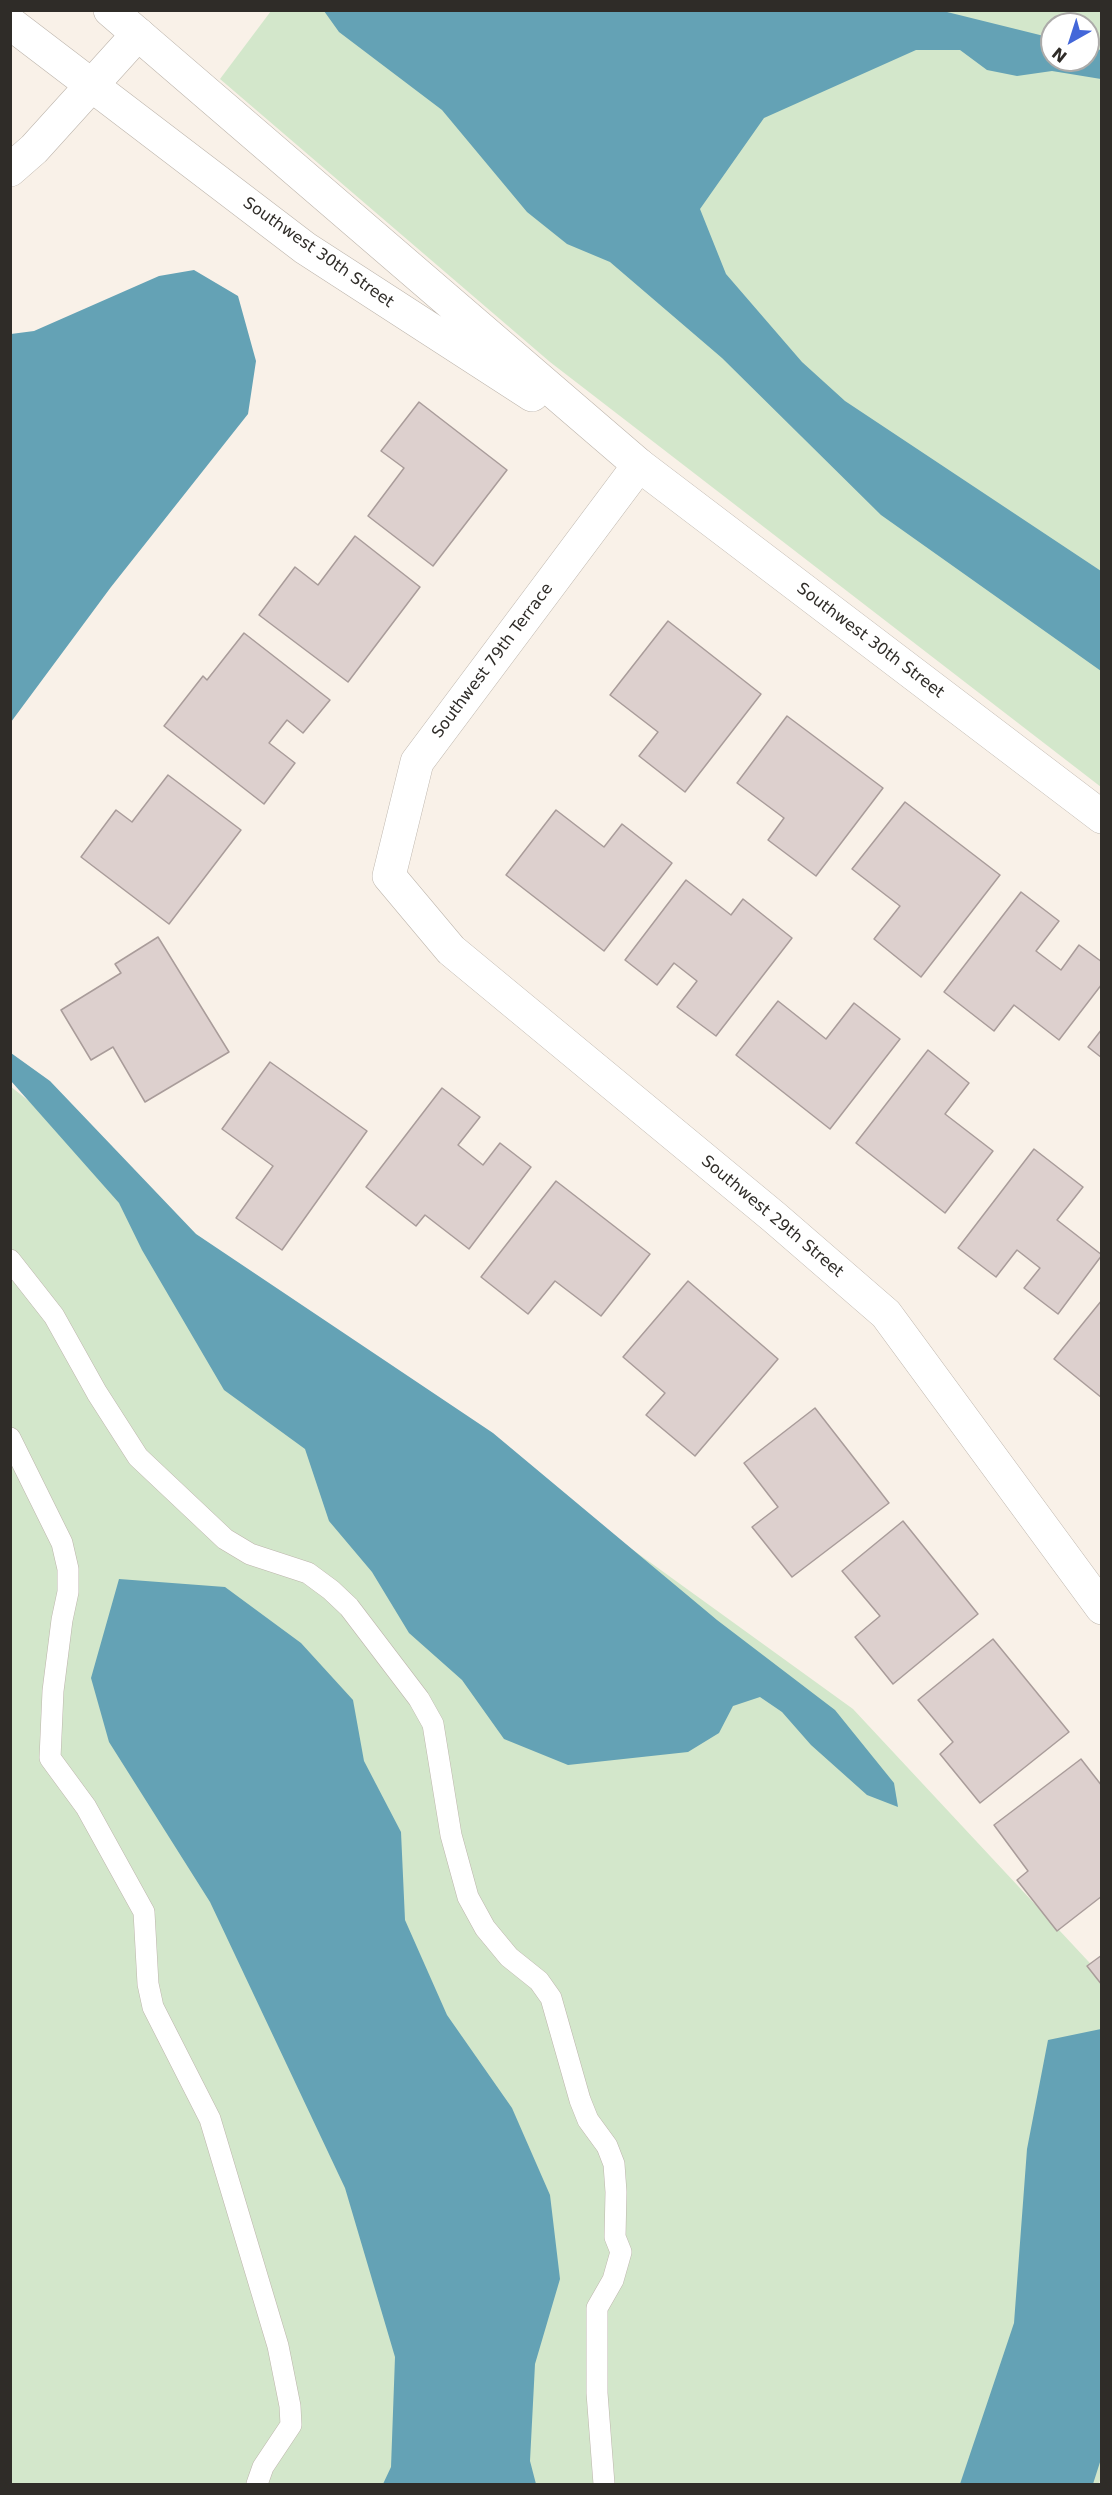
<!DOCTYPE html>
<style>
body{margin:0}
#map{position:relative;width:1112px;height:2495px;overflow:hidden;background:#f9f1e8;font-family:"DejaVu Sans",sans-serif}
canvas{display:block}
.frame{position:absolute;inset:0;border:12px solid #2f2c28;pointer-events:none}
.north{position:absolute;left:1040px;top:12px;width:60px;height:60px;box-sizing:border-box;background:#fff;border:2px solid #acaba9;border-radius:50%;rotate:219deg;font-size:16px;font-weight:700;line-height:24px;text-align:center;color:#2f2c28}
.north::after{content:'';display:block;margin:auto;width:21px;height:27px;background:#4367d9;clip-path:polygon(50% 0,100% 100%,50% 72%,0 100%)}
</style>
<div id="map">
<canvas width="1112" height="2495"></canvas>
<div class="frame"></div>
<div class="north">N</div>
</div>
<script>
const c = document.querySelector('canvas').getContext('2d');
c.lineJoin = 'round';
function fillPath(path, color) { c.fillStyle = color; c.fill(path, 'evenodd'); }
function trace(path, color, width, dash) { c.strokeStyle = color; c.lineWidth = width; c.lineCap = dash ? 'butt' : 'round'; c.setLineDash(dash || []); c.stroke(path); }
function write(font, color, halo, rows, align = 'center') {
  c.font = font + ' "DejaVu Sans",sans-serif'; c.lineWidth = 4.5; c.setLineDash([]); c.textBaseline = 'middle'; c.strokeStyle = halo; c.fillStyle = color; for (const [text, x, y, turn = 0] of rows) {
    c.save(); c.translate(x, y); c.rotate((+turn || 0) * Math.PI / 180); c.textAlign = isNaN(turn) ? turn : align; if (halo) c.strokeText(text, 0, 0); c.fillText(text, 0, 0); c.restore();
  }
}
fillPath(new Path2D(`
 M271,11H1101V787L550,362L220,79ZM1052,24H1088V60H1052Z
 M10,1086L196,1234L853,1709L1101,1975L1102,2473L1099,2484H11Z`), '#d3e7cb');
fillPath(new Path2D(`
 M324,11L939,10L1052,38V60H1088V47L1101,50V79L1052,71L1017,76L987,70L960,50H916L764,118L700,209L726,274L802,362L845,401L1101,571V671L881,515L722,358L610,262L567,244L527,212L442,110L339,32Z
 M194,270L238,296L256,361L248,414L111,587L11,722V334L34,331L159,276Z
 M11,1053L50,1081L196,1234L493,1433L717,1620L835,1710L894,1783L898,1807L867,1795L811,1745L782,1712L760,1697L733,1706L719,1733L688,1752L568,1765L504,1739L462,1680L409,1633L372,1572L329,1521L305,1449L224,1390L142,1250L119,1203L11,1081Z
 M119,1579L225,1587L301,1643L353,1700L364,1761L401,1832L405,1920L447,2015L512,2108L550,2195L560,2279L535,2364L530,2461L536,2484H383L391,2467L395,2357L345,2188L210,1902L109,1742L91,1678Z
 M1101,2029V2459L1093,2484H960L1014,2323L1027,2149L1048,2040Z`), '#64a2b5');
const building = new Path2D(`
 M419,402L507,470L433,566L368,516L404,468L381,451Z
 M355,536L420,587L348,682L259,615L295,567L318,585Z
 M668,621L761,694L685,792L639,756L658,732L610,695Z
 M244,633L330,700L303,733L287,720L269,743L295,763L264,804L164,726L203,676L207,680Z
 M787,716L883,788L816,876L768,840L784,818L737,783Z
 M168,775L241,830L169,924L81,857L116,810L132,822Z
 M905,802L1000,875L921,977L874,939L900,906L852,869Z
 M556,810L604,847L622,824L672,863L604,951L506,875Z
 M686,880L731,915L743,899L792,938L716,1036L677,1007L697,981L674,963L657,985L625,960Z
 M1021,892L1059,921L1036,951L1061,970L1079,945L1102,962V984L1059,1040L1014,1005L994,1031L944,992Z
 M158,937L229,1052L145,1102L113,1047L91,1060L61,1010L121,973L115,964Z
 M778,1001L826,1039L854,1003L900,1039L830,1129L736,1055Z
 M1102,1029V1058L1088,1047Z
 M928,1050L969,1083L945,1114L993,1151L945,1213L856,1143Z
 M270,1062L367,1131L282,1250L236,1218L273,1166L222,1129Z
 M442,1088L480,1117L458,1145L483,1165L500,1143L531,1167L469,1249L425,1215L416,1226L366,1187Z
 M1034,1149L1083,1187L1057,1220L1102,1255L1058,1314L1024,1288L1040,1268L1017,1250L996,1277L958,1248Z
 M556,1181L650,1254L601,1316L555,1281L528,1314L481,1277Z
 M688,1281L778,1359L695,1456L646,1415L665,1393L623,1357Z
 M1102,1300V1398L1054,1359Z
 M815,1408L889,1503L792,1577L752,1527L778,1507L744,1463Z
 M903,1521L978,1614L893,1684L855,1637L880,1616L842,1571Z
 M993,1639L1069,1732L980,1803L940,1754L953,1742L918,1700Z
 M1081,1759L1102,1786V1896L1057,1931L1017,1880L1028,1871L994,1825Z
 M1102,1955V1985L1087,1966Z`);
fillPath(building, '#ddd0ce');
trace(building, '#a99c9a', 1.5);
const service = new Path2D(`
 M10,1260L54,1316L97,1393L138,1457L225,1539L250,1554L308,1573L331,1590L349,1607L419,1699L433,1724L451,1835L468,1897L485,1928L509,1957L539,1981L551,1998L580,2100L588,2120L607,2146L614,2164L616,2192L615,2237L621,2252L613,2280L597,2308V2393L604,2484
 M10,1438L62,1543L68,1569V1592L62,1620L53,1691L50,1758L86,1807L144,1912L148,1984L153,2007L210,2119L278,2346L290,2406L291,2425L263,2467L257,2484`);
const minor = new Path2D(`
 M10,170L34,149L138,34
 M639,465L417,762L389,876L451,950L774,1217L886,1314L1102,1608`);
const tertiary = new Path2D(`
 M110,10L639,465L1102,817
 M10,23L305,248L532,395`);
trace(service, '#bdb5ac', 22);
trace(minor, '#bdb5ac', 34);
trace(tertiary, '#bdb5ac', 34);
trace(service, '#fff', 21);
trace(minor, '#fff', 33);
trace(tertiary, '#fff', 33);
write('16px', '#2f2c28', '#fff', [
 ["Southwest 30th Street",318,253,35],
 ["Southwest 30th Street",870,641,37],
 ["Southwest 79th Terrace",493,661,-53],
 ["Southwest 29th Street",772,1217,40]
]);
</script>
